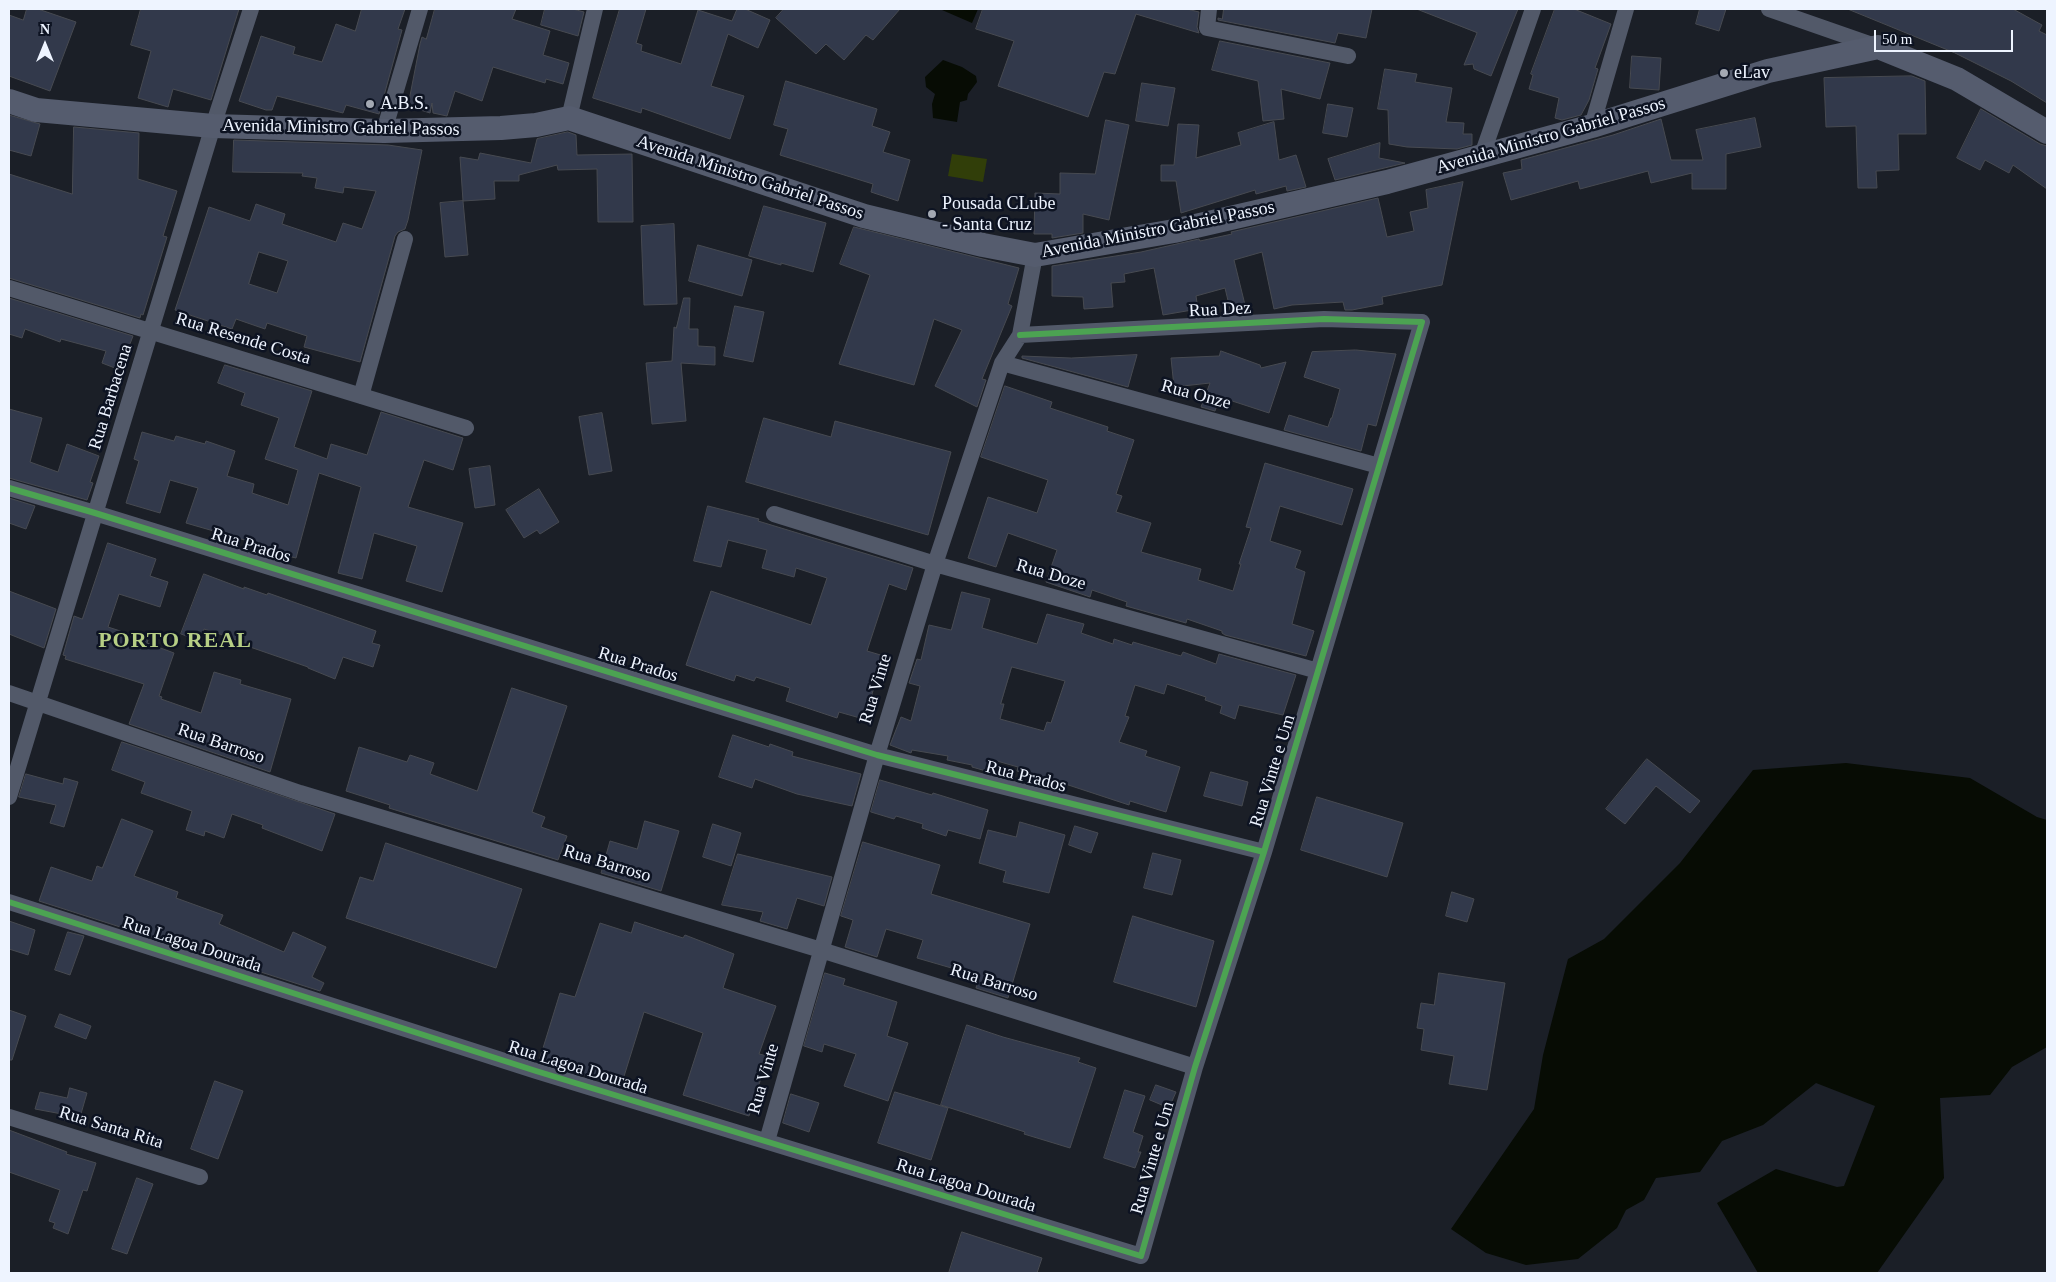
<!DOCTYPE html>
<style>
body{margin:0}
#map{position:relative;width:2056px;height:1282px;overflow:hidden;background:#1b1f27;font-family:"Times New Roman",serif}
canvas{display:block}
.frame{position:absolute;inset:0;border:10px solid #eef4ff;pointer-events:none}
.north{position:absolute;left:20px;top:20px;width:50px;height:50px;-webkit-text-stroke:4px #0d1322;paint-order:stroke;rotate:0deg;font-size:14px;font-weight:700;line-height:20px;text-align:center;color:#eef4ff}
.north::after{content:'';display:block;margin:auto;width:18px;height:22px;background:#eef4ff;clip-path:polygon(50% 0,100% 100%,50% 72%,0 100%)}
.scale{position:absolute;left:1874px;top:30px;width:139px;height:22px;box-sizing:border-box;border:2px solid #eef4ff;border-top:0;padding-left:6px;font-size:15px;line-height:18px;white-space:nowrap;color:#eef4ff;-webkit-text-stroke:4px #0d1322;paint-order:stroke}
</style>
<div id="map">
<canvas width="2056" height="1282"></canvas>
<div class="frame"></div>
<div class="north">N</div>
<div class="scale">50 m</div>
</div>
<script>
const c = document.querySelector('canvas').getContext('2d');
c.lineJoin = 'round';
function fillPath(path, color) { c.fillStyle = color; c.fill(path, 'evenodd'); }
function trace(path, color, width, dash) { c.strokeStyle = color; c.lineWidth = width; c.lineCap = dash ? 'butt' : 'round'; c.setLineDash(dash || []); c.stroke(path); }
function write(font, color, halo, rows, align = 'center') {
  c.font = font + ' "Times New Roman",serif'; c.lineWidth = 5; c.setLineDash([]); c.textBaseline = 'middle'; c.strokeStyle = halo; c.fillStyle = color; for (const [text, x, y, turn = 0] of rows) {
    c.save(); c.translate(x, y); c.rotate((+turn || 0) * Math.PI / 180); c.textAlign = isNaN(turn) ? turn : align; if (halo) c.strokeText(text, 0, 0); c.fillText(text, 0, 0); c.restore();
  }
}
fillPath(new Path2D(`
 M952,154L987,159L983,182L948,176Z`), '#313e09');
fillPath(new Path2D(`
 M942,9H978L972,23L942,10Z
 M943,60L962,67L976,76L977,82L968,94L967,100L960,102L957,122L933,118L932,104L935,94L926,87L925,77Z
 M1846,763L1970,778L2037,817L2047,820V1047L2012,1067L1990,1095L1940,1098L1944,1178L1877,1273H1758L1717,1203L1776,1169L1837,1187L1844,1186L1875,1106L1816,1083L1763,1125L1722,1141L1700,1172L1656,1178L1644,1200L1626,1210L1617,1228L1578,1259L1526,1265L1486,1253L1451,1229L1534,1109L1543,1055L1568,959L1604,939L1680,863L1753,770Z`), '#070c04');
const building = new Path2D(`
 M27,9H38L76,22L50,91L9,76V15L23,20Z
 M141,9H239L211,100L173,89L168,107L138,98L151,51L131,45Z
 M362,9H405L398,29L402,30L379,114L346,105L343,113L277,96L272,110H266L239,101L261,36L295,47L293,54L322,62L336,24L355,31Z
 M435,9H516L512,19L550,31L543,55L569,63L563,84L546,79L545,83L493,67L482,101L455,91L447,116L433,113L432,103L430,113L408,106L420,44L422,37L426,39Z
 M545,9H573L584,12L578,36L541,25Z
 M620,9H646L636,43L642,45L641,51L681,64L698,10L732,21L737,9H745L770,20L758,48L728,34L711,86L744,96L730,139L642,108L641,113L593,98Z
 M784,9H900L873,40L866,35L844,60L826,44L816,54L776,18Z
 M983,9H1187L1199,12L1197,27L1199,33L1136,14L1115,74L1104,72L1088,117L998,86L1014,41L976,29Z
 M1224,9H1372L1366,38L1338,33L1335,43L1218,20V18L1222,19Z
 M1417,9H1518L1491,76L1474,69L1473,64L1464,65L1477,33Z
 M1555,9H1574L1611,24L1595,68L1598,69L1589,100L1581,115L1562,120L1555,118L1559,98L1529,89L1533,75L1531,74Z
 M1700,9H1726L1719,31L1696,24Z
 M1848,9H2013L2042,25L2039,31L2047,35V103L2011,81L1955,53Z
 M1220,41L1330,63L1320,99L1281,89L1284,119L1263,121L1258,81L1212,70Z
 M1632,56L1661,58L1659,90L1630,88Z
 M1385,69L1417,74L1415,82L1452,88L1446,122L1464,123L1463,134H1472V145L1457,149L1407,147L1389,144L1388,110L1378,109Z
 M1912,76L1925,81L1926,134H1898L1899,170L1876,171L1877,188H1858L1856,126L1826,127L1824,78Z
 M786,81L877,109L872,126L890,132L883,152L910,160L898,201L871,192L873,184L780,155L788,129L774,125Z
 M1142,83L1175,88L1168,126L1136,121Z
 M1328,104L1353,108L1347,137L1323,133Z
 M1981,109L2040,144L2047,146V189L2013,165L2009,173L1985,160L1980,170L1957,158Z
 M9,115L40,124L31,156L9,150Z
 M1755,118L1761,147L1726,154V189H1692V173L1651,183L1648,171L1580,189L1578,181L1511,200L1503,173L1522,169L1521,160L1613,135L1661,119L1671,160H1703L1696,130Z
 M1106,120L1129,125L1109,220L1083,214V233L1052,238V234H1034L1035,193L1060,194V173L1095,174Z
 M1274,122L1279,160L1296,155L1306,187L1287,191L1286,186L1256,194L1255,190L1181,213L1176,181H1161V165H1174L1178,124L1199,125L1196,158L1241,145L1238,133Z
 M74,127L139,133L138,179L177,191L163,236L167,237L143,315L141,314L140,318L9,278V174L72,194Z
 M568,132L576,135L577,155L632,154L633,222H598L597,169L558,170L557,165L519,175V181H494L495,199L463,201L460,157L478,160L480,153L531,163L537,139Z
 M234,140L388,145L422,150L408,220L405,229L398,232L395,236L360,362L304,347L307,336L267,323L265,329L236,319L232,329L175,310L209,207L250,221L256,204L285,214L282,224L336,242L343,223L362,229L376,191L344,187L343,193L315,188L317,178L302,176L303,173L233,172ZM259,252L288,261L277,293L249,284Z
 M1380,143L1379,158L1405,163L1335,180L1328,159Z
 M1463,182L1442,285L1382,297L1383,304L1352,310H1345L1343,302L1292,305L1274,309L1262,252L1234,260L1246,309L1231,313L1225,288L1196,296L1198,309L1163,315L1154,268L1124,274L1125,282L1111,283L1113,307L1084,309L1083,297L1052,296V266L1141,252L1199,239L1200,241L1232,234L1231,232L1378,198L1387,237L1414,231L1410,212L1428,208L1426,190Z
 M463,201L468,255L445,257L440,203Z
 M764,206L826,223L813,272L781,263V265L749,256Z
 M674,224L677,304L644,305L641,226Z
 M854,227L1019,268L1008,304L1012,306L982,379L986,380L977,407L935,386L962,330L934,319L914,385L839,364L870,275L840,264Z
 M698,245L752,260L742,296L689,281Z
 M9,298L133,336L120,370L102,363L106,351L61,339L60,342L25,329L22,338L9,334Z
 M684,298H690L689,329H698V346L715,347V365L681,363L686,421L652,424L646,363L672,361L674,327L676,328Z
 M735,306L764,312L753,362L724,356Z
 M1356,350L1396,354L1376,426L1368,424L1361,451L1284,430L1289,415L1328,427L1331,418H1332L1340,389L1304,377L1312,352Z
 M1221,351L1260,365L1261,368L1286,362L1269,413L1220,397L1215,411L1201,407L1210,383L1174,387L1171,358L1219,356Z
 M1137,355L1128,387L1022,358V356L1071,358Z
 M225,365L312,391L294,447L327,459L331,444L367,455L381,412L463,438L453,470L424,460L408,507L463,523L442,592L406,581L417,546L374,533L362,579L338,573L361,487L319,473L296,558L247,546L248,541L186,523L198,488L170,480L160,513L126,503L139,461L134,459L142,432L174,441L176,436L205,444L206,441L235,451L227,476L254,484L252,493L288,505L298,470L265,459L279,418L241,405L245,393L218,383Z
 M1005,386L1052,402L1050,408L1108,427L1107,431L1134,440L1116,494L1122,496L1116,512L1151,523L1141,552L1201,569L1198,580L1233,591L1241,564H1239L1251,528L1246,527L1265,463L1353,489L1342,525L1280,506L1270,541L1301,551L1295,568L1305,572L1292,624L1314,631L1306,656L1225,635L1222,633V631L1187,619L1186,623L1126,606L1127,602L1092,590L1090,597L1046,582L1057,550L1008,533L996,567L968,558L988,497L1037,513L1048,480L981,457Z
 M9,409L42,418L30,462L58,472L67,444L99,456L90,482L93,483L87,500L9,478Z
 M602,413L612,471L589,475L579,417Z
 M764,418L831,437L835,421L951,452L928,535L746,482Z
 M490,466L495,505L475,508L469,469Z
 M539,489L559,522L540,534L537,530L524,538L506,510Z
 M9,498L35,506L26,529L9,523Z
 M708,506L759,519L758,521L913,568L906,590L889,584L867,651L884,656L872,694L873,695L867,720L839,712L837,718L786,701L790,688L756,677L754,681L736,675L734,681L686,665L711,591L811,625L827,578L796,568L794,577L762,568L767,550L728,540L721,567L694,561Z
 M108,543L156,559L150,576L168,582L160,607L119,594L108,627L148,640L147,643L174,653L159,696L162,697L161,699L201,713L214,672L241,680L240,684L291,699L270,772L129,724L144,684L65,659L66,656L63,655L74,616L82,619Z
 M204,574L244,589V587L267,595L268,593L376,631L372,643L380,645L373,667L343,657L335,679L308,668V667L250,647V645L217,633L204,629L200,641L181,634Z
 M9,591L56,609L44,648L9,634Z
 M962,592L990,599L982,628L1037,644L1047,614L1084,624L1081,633L1113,644L1114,639L1132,645L1133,642L1181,656L1183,652L1216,664L1219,654L1296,675L1283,715L1239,705L1235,719L1220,713L1222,706L1205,700L1206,697L1167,684L1164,694L1135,685L1125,716L1129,717L1119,742L1147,751L1145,756L1180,767L1166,812L1130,801L1129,805L1035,774V777L1017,771L1018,767L990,759L986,771L972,767V765L947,760L948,756L912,750L911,753L890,745L901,717L911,721L920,686L909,683L917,659L921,660L929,625L951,630ZM1012,667L1065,681L1051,723L1047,722L1044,731L1000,719L1004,704H1001Z
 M512,688L567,706L532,812L545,817L541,827L567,836L558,860L389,808L390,805L346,791L359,747L407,762L410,755L434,763L430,774L477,791Z
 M733,735L769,747L770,744L793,752L792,756L861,774L852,806L797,794L755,779L752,788L719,777Z
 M122,742L335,814L322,851L262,828L263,825L232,814L224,838L205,831L204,836L186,830L192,811L141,793L145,782L112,770Z
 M1647,759L1700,801L1690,813L1656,786L1625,824L1606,809Z
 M1211,772L1248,782L1242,806L1204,796Z
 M26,774L63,784L64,778L78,782L64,827L50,823L56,805L19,797Z
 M880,780L932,795L933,793L988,810L980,839L948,830L946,836L922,828L923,824L896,816L894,819L871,812Z
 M1317,797L1403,823L1387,877L1301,850Z
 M122,819L153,831L134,876L178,892L176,898L223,915L219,924L284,952L293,932L326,947L312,977L324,983L320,991L39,901L51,867L92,881L97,866L102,868Z
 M645,821L679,831L661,891L601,873L610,841L637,849Z
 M1020,822L1065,835L1049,893L1003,882L1006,871L979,863L988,830L1016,837Z
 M713,824L741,833L731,866L703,857Z
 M1075,826L1098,833L1091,853L1069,845Z
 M863,842L940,865L931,894L1030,924L1008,998L976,988L979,976L917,958L923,940L886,929L877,957L845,947L853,920L841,916Z
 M386,843L522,889L496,968L346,918L360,877L373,881Z
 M1153,853L1181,860L1172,895L1144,888Z
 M738,854L832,877L824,906L797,898L787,929L760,921L763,912L722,905Z
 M1452,892L1474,899L1467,922L1446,916Z
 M1133,916L1214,941L1196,1007L1114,982Z
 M9,921L35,930L28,955L9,949Z
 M635,922L683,938L685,935L734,954L723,988L776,1006L759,1054L768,1056L749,1116L683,1095L703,1033L644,1012L621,1086L539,1061L560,993L575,997L600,923L631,933Z
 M68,932L84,936L70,975L55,970Z
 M825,973L845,979L843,985L897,1002L887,1036L908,1043L888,1101L844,1086L856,1054L824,1044L822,1052L804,1046Z
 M1439,973L1505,983L1487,1090L1449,1084L1454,1056L1421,1050L1424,1029L1417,1028L1421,1003L1434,1005Z
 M9,1010L26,1016L12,1060H9Z
 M60,1014L91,1026L86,1039L55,1027Z
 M967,1025L1003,1037L1080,1058L1078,1062L1096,1068L1070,1148L1024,1134L1025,1132L941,1105Z
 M215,1081L243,1091L218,1159L191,1149Z
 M1156,1085L1176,1092L1169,1108L1150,1100Z
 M70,1088L87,1093L78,1124L60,1119L62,1114L35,1109L40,1092L67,1098Z
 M1125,1090L1145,1096L1133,1132L1143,1136L1138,1152H1141L1135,1168L1104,1158Z
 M895,1092L948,1108L931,1160L878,1143Z
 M791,1094L819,1103L809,1132L783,1123Z
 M9,1130L67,1152L66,1154L96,1163L87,1191L83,1190L68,1234L53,1228L55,1223L49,1221L60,1190L9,1172Z
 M137,1178L153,1184L127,1254L112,1249Z
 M962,1232L1042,1258L1037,1273H949Z`);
fillPath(building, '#32394b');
trace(building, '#474a51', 1);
trace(new Path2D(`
 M1209,9L1207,28L1348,56
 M1769,9L1878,47
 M569,118L595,9
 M1592,126L1626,9
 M384,131L420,9
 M1481,158L1533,9
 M9,288L466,428
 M1002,363L1379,466
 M361,396L405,239
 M9,488L95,513L877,755L1264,852
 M774,514L935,564L1318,671
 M9,693L300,793L821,950L1195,1067
 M9,797L213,126L251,9
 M9,902L536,1071L1141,1256L1195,1067L1264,852L1422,322L1324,319L1020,335
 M9,1117L200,1177
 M767,1141L877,755L935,564L1002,363L1020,335L1035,255`), '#525969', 16);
trace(new Path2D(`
 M9,101L36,110L213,126L384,131L501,128L536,125L569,118L864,216L983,245L1035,255L1174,231L1387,182L1592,126L1768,71L1878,47L1957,79L2047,132`), '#555c6e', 24);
trace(new Path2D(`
 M9,488L95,513L877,755L1264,852
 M9,902L536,1071L1141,1256L1195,1067L1264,852L1422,322L1324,319L1020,335`), '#4ca352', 6);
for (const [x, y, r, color] of [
 [1724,73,5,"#a4a9b3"],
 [370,104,5,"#a4a9b3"],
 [932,214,5,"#a4a9b3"]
]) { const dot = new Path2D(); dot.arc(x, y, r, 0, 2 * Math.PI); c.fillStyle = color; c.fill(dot); trace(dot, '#0d1322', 2); }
write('18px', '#eef4ff', '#0d1322', [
 ["eLav",1734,73],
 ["A.B.S.",380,104],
 ["Pousada CLube",942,204],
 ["- Santa Cruz",942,225]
], 'left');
write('18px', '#eef4ff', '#0d1322', [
 ["Avenida Ministro Gabriel Passos",341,128,1],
 ["Avenida Ministro Gabriel Passos",1551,136,-16],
 ["Avenida Ministro Gabriel Passos",750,178,18],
 ["Avenida Ministro Gabriel Passos",1158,230,-11],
 ["Rua Dez",1220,310,-3],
 ["Rua Resende Costa",243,339,17],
 ["Rua Onze",1196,395,15],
 ["Rua Barbacena",111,397,-73],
 ["Rua Prados",251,546,17],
 ["Rua Doze",1051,575,16],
 ["Rua Prados",638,665,17],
 ["Rua Vinte",876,689,-73],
 ["Rua Barroso",221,744,19],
 ["Rua Vinte e Um",1273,771,-73],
 ["Rua Prados",1026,777,14],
 ["Rua Barroso",607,864,17],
 ["Rua Lagoa Dourada",192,945,18],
 ["Rua Barroso",994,983,17],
 ["Rua Lagoa Dourada",578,1068,17],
 ["Rua Vinte",764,1079,-74],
 ["Rua Santa Rita",111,1128,17],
 ["Rua Vinte e Um",1153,1158,-74],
 ["Rua Lagoa Dourada",966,1186,17]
]);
c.letterSpacing = '1px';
write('bold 22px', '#b6ce85', '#0d1322', [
 ["PORTO REAL",175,641]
]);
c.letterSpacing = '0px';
</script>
